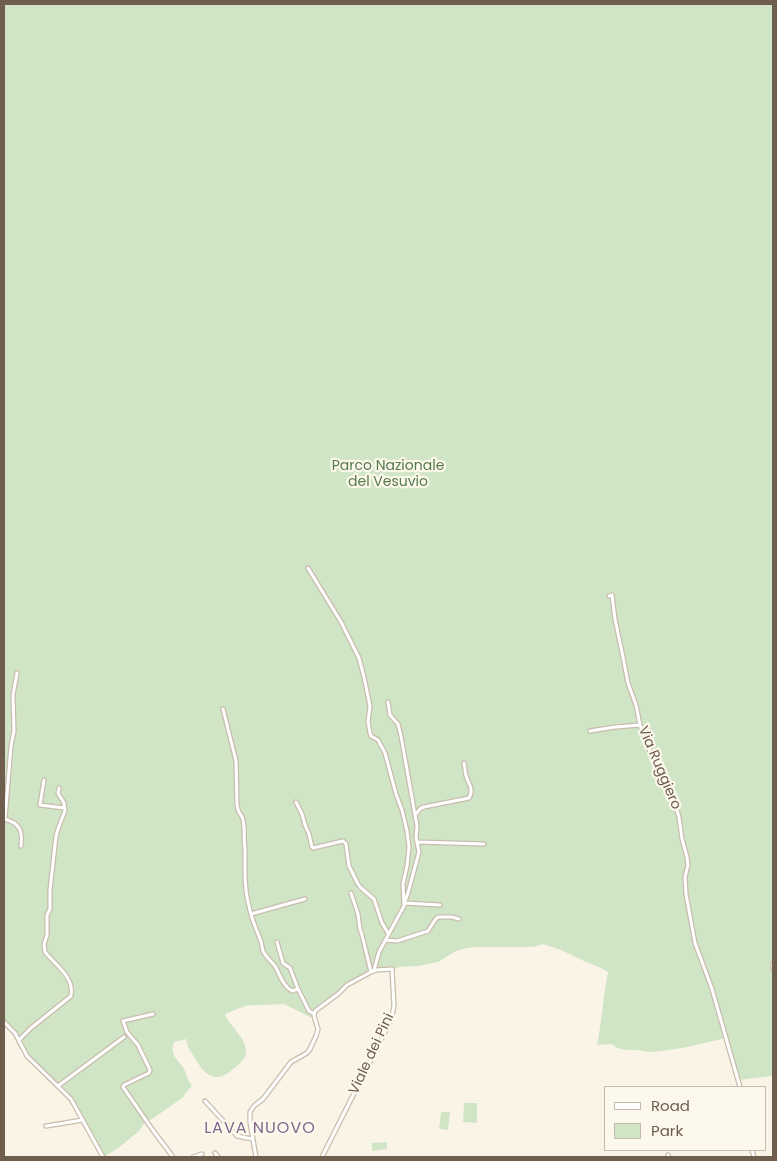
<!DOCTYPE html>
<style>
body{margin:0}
#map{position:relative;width:777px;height:1161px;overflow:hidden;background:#f9f4e6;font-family:Poppins,sans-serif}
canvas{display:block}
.frame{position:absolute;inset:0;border:5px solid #6f5d4e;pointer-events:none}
.legend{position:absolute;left:604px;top:1086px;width:162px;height:65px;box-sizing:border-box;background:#fdf8ec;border:1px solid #c4baad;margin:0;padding:6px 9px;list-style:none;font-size:15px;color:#6f5d4e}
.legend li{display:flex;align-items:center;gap:10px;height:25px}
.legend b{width:25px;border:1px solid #c4baad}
</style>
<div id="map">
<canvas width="777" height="1161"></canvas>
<div class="frame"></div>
<ul class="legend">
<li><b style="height:6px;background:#fff"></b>Road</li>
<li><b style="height:14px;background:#d0e5c6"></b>Park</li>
</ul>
</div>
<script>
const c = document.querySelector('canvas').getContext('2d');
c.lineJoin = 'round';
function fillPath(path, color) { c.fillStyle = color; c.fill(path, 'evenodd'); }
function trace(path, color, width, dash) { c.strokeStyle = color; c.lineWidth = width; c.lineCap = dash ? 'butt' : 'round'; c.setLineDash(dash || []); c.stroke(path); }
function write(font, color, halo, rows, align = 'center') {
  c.font = font + ' Poppins,sans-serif'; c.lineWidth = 4.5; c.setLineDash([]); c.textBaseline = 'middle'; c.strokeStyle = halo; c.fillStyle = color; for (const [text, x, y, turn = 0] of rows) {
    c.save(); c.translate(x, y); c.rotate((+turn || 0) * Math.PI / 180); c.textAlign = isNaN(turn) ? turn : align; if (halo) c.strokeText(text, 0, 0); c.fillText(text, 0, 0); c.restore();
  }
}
fillPath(new Path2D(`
 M4,4H773V1076L737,1080L731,1055L725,1038C703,1044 671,1051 649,1052C645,1052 641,1050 637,1050C628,1050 619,1051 612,1044L597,1045C602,1021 603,996 608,972L601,968L586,962L561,950L543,944L533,947H478L466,948L456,951L438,962L418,966L399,967L390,971L379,972L369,975L347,988L336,998L317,1012L312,1018L284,1004L260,1005H254L245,1006L225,1014C230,1027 245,1036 246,1051C247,1057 243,1060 239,1064C221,1081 210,1083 196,1060C191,1051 188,1050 186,1039L174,1042C169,1059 180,1059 185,1071C188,1079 187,1079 192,1086L184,1095L185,1096L152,1119L145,1122L139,1131L117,1149L103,1157H101L71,1103L29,1061L20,1049L12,1034L4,1024Z
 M464,1103H477V1123L463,1122Z
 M441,1112H450L448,1130L439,1129Z
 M387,1142V1149L372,1151V1143Z`), '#d0e5c6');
const minor = new Path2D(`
 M308,568L341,622L359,658L364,677L370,706L368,722L370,733L371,736L378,740L385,753L396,794L402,810L407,831L409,847L407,866L403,884L404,906L379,952L374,970
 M609,596L612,595L615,619L623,657L628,683L636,705L640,725L651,754L672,794L679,817L682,839L687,857L688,865L685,877L686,894L695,943L712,989L740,1087
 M388,702L390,715L398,724L401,736L417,826L416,837L419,852L408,893L405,901
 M223,709L236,761L237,805C238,813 239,811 242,817C246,826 243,839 245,848C245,867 244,888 249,906C251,918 256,928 260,939C262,943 262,947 263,951C266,957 271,961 275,966C280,975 283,986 292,991L298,989
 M590,731L615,727L640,725
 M44,780L40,805L64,808
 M296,802L302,814L305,825L309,834L312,847L313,848L343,841L346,844L349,866L358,884L360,887L374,899L382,923L388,933
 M415,815L421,808L424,807L469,798C474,790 469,784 466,776C465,772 465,767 464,763
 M4,819C20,823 23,831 21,846
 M5,819L11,746L14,731L13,695L17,673
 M418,842L484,844
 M351,893L358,914L360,929L362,935L371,972
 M404,903L440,905
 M251,914L305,899
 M385,940L397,941L428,931L435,920L438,917H452L459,919
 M277,942L283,963L290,968L298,989L309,1011L314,1014
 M773,964V969
 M153,1014L123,1021L127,1032L138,1045L150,1070L149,1073L124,1085L123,1087L152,1129L173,1157
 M4,1022L15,1033L27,1056L71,1099L103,1157
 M19,1040L31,1028L71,996C75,977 55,965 45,952L44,944L47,935V915L50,909V890L56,836L59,826L65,811L64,803L58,793L59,788
 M58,1086L124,1037
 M205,1101L237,1136L252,1139
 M46,1126L83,1120
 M752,1150L754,1157
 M215,1153L218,1157
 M668,1155L669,1157
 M193,1157L202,1154
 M256,1157L250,1122V1112L254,1106L263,1099L291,1062L307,1053L310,1049L316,1036L318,1029L314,1016L315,1011L338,994L347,985L371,972L376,970L392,969L394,1006L391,1020L322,1157`);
trace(minor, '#c9bcad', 5.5);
trace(minor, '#fff', 3);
write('14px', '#547a4b', '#fdf8ec', [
 ["Parco Nazionale",388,466],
 ["del Vesuvio",388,482]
]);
write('14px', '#6f5d4e', '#fdf8ec', [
 ["Via Ruggiero",659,768,67],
 ["Viale dei Pini",372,1054,-65]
]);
c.letterSpacing = '1px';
write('16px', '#82668c', '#fdf8ec', [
 ["LAVA NUOVO",260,1129]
]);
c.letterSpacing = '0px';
</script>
